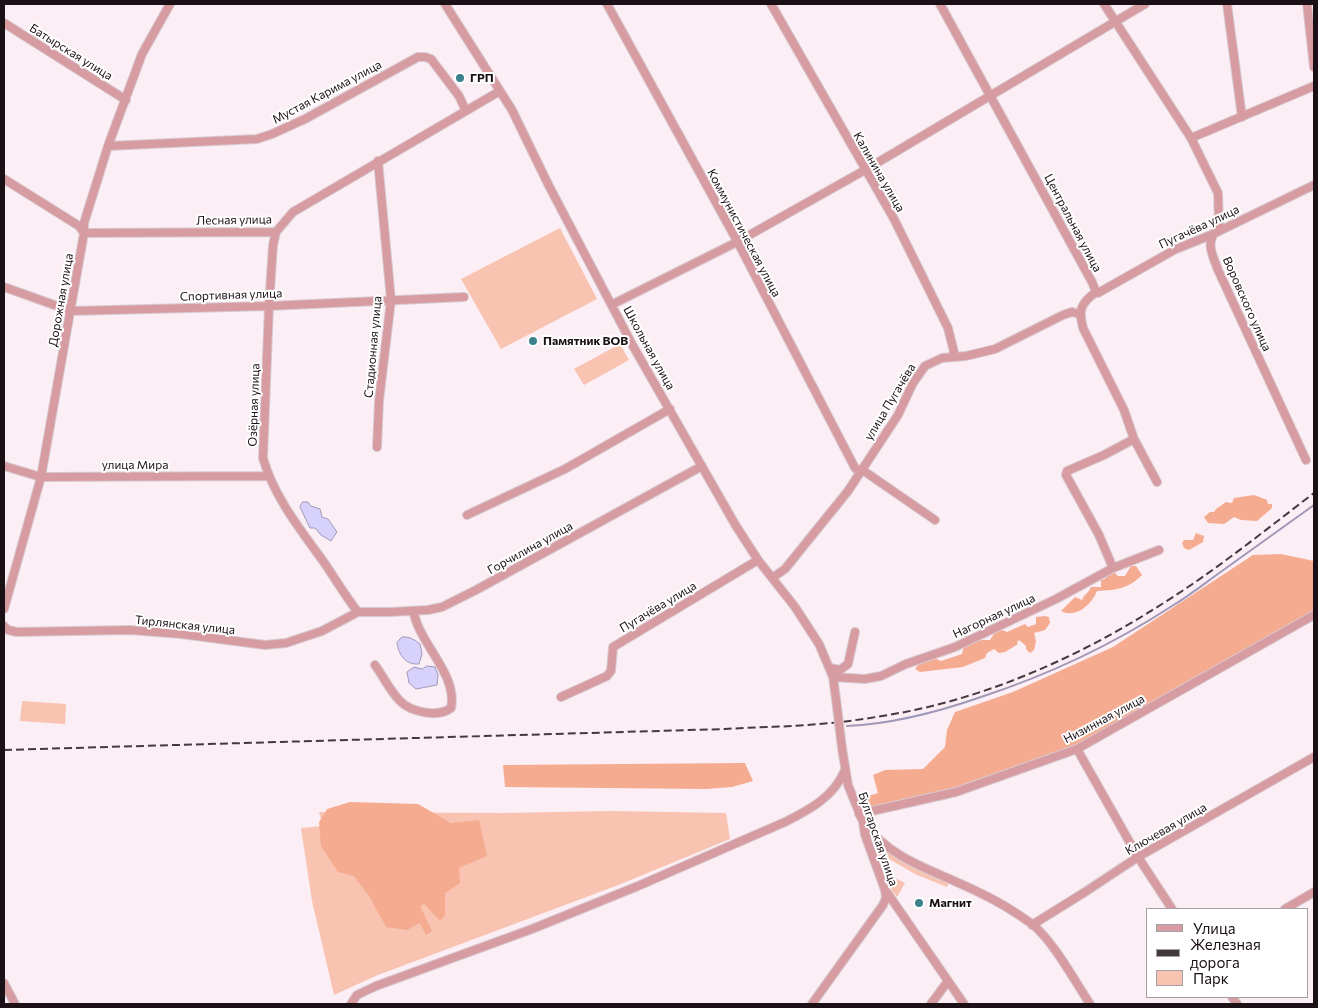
<!DOCTYPE html>
<meta charset="utf-8">
<style>
body{margin:0}
#map{position:relative;width:1318px;height:1008px;overflow:hidden;background:#fceef5;font-family:Commissioner,sans-serif}
canvas{display:block}
.frame{position:absolute;inset:0;border:5px solid #1b1016;pointer-events:none}
.legend{position:absolute;left:1146px;top:908px;width:162px;height:90px;box-sizing:border-box;background:#fff;border:1px solid #a49fa2;margin:0;padding:6px 9px;list-style:none;font-size:15px;color:#1b1016}
.legend li{display:flex;align-items:center;gap:10px;height:25px}
.legend b{width:25px;border:1px solid #a49fa2}
</style>
<div id="map">
<canvas width="1318" height="1008"></canvas>
<div class="frame"></div>
<ul class="legend">
<li><b style="height:6px;background:#d69ca1"></b>Улица</li>
<li><b style="height:6px;background:#44393f"></b>Железная дорога</li>
<li><b style="height:14px;background:#f8c3b0"></b>Парк</li>
</ul>
</div>
<script>
const c = document.querySelector('canvas').getContext('2d');
c.lineJoin = 'round';
function fillPath(path, color) { c.fillStyle = color; c.fill(path, 'evenodd'); }
function trace(path, color, width, dash) { c.strokeStyle = color; c.lineWidth = width; c.lineCap = dash ? 'butt' : 'round'; c.setLineDash(dash || []); c.stroke(path); }
function write(font, color, halo, rows, align = 'center') {
  c.font = font + ' Commissioner,sans-serif'; c.lineWidth = 4; c.setLineDash([]); c.textBaseline = 'middle'; c.strokeStyle = halo; c.fillStyle = color; for (const [text, x, y, turn = 0] of rows) {
    c.save(); c.translate(x, y); c.rotate((+turn || 0) * Math.PI / 180); c.textAlign = isNaN(turn) ? turn : align; if (halo) c.strokeText(text, 0, 0); c.fillText(text, 0, 0); c.restore();
  }
}
fillPath(new Path2D(`
 M560,228L597,299L501,349L461,279Z
 M620,344L629,360L584,385L574,369Z
 M22,701L66,704L65,724L20,721Z
 M610,811L726,813L730,839L621,884L378,975L334,995L312,901L301,828L323,826L319,812L503,813Z
 M879,847L911,866L949,883L947,887L915,874L884,856H879L877,851Z
 M883,864L885,865L892,881L897,879L905,883L897,897L894,893L893,894Z`), '#f8c3b0');
fillPath(new Path2D(`
 M1254,495L1267,500L1268,504H1272V508L1257,521L1241,520L1234,517L1224,524L1208,523L1204,517L1210,512H1214L1216,509L1226,502L1232,503L1234,498Z
 M1196,533L1204,536L1203,542L1189,550L1184,548L1182,543L1184,540H1193Z
 M1281,554L1314,561V611L1222,666L1090,739L973,784L869,808L864,807L862,802L865,797L878,793L873,775L885,770L923,769L945,747L947,730L955,712L1013,692L1113,647L1253,555Z
 M1131,566H1136L1142,575C1128,589 1116,590 1097,591C1092,604 1076,619 1061,611L1075,597L1082,600C1084,594 1089,593 1091,587H1101V580L1105,579L1109,572L1115,573L1118,576H1125Z
 M1045,616L1049,617L1050,623L1045,630L1034,633L1036,641L1034,650L1030,653L1026,649V646L1019,640L1017,642L1018,644L1005,652L999,653L994,649L987,653L985,658L963,667L920,672L915,669L919,663L934,658L941,661L962,654L964,646L976,640H990L995,632L1000,629L1007,632L1025,624L1028,627L1036,624V617Z
 M745,763L753,781L732,787L706,789L505,787L503,765Z
 M350,802L418,804L451,823L479,820L487,856L459,868L460,883L445,893V915L440,921L424,904L420,906L432,931L426,935L420,923L407,930L386,927L369,896L354,876L338,872L321,846L319,822L327,809Z`), '#f5ab90');
const water = new Path2D(`
 M303,502H308L311,506L320,509L322,517L328,519L337,532L331,541L321,535L315,528H310L300,507Z
 M402,637C409,636 415,640 420,644L422,654L419,664C406,665 399,656 397,643Z
 M427,666L435,667L438,675L437,685L416,689L409,683L407,672L414,667L422,669Z`);
fillPath(water, '#d7d2fc');
trace(water, '#9f98b7', 1);
trace(new Path2D(`
 M847,726C893,724 938,712 981,697C1048,675 1112,645 1172,606C1189,596 1205,583 1222,571C1253,549 1283,527 1314,505`), '#9f98b7', 2);
const minor = new Path2D(`
 M445,4L512,110L549,186L633,346L736,526L758,560L795,607L819,644L833,677L836,699
 M607,4L735,237L855,468L860,472
 M771,4L894,219L948,328L954,352L952,356
 M940,4L1092,282L1096,292C1081,303 1078,310 1083,328L1124,410L1134,439L1157,482
 M1104,4L1191,138L1218,193L1219,226C1205,243 1211,251 1218,270L1306,460
 M1227,4L1242,117
 M1307,4L1314,67
 M4,23L126,100
 M1191,138L1314,86
 M108,146L257,139L272,134L305,119L418,57H425L431,59L459,96L466,111
 M4,179L79,226L84,233L276,232L293,212L500,91
 M276,232L273,245L269,306L263,458C274,497 300,529 323,561C335,578 345,596 358,612
 M4,287L71,311L269,306L464,297
 M1096,292L1098,293L1176,249L1211,235L1314,185
 M613,304L737,242L865,170L1145,4
 M377,447L379,401L391,300L378,161
 M4,466L41,477L268,476
 M861,469L935,520
 M467,515L565,469L670,409
 M1113,568L1099,535L1066,475L1067,471L1104,455L1134,439
 M772,578L785,569L848,491L898,415L913,383L925,366L942,358L966,356L995,349L1063,315L1072,312L1079,314
 M4,609L41,477L84,233V223L108,146L142,54L170,4
 M4,626L8,630L17,632L130,630L181,634L265,645L286,643L322,631L358,612H390L428,610L442,607L476,590L702,466
 M375,665C383,676 390,691 400,701C411,712 438,718 451,708C457,679 429,652 418,626C416,622 415,616 413,612
 M830,668L840,670L848,664L855,632
 M833,677L865,679L881,676L906,664L955,647L1056,599L1113,568L1159,550
 M561,697L607,676L611,671L613,647L758,560
 M1077,749L1138,857L1172,909
 M859,814L956,792L1077,749L1314,615
 M863,822C892,861 934,870 976,891C996,900 1014,911 1032,924C1054,942 1074,980 1090,1004
 M886,891L964,1004
 M1285,909L1314,892
 M1032,925L1085,892L1138,857L1314,757
 M4,983L15,1004
 M1232,997L1237,1004
 M351,1004L357,995L376,986L532,929L638,886L785,822C809,810 834,797 845,770
 M812,1004L883,905L886,898L885,890L865,835L863,822L848,785L842,748
 M931,1004L948,981`);
trace(minor, '#d8cad1', 10);
trace(minor, '#d69ca1', 8);
trace(new Path2D(`
 M4,750L725,729C756,727 788,727 819,724C848,722 877,717 905,712C996,694 1084,654 1162,604C1215,571 1264,531 1314,493`), '#44393f', 2, [8, 4]);
const minorBridge = new Path2D(`
 M836,699L842,748`);
trace(minorBridge, '#d8cad1', 10, []);
trace(minorBridge, '#d69ca1', 8);
for (const [x, y, r, color] of [
 [460,78,5,"#3b828c"],
 [533,341,5,"#3b828c"],
 [919,903,5,"#3b828c"]
]) { const dot = new Path2D(); dot.arc(x, y, r, 0, 2 * Math.PI); c.fillStyle = color; c.fill(dot); trace(dot, '#fff', 2); }
write('12px', '#1b1016', '#fff', [
 ["Батырская улица",71,52,32],
 ["Мустая Карима улица",327,92,-28],
 ["Калинина улица",879,172,60],
 ["Лесная улица",234,220,-1],
 ["Центральная улица",1073,223,62],
 ["Пугачёва улица",1199,227,-25],
 ["Коммунистическая улица",744,233,62],
 ["Спортивная улица",231,295,-2],
 ["Дорожная улица",61,300,-80],
 ["Воровского улица",1247,304,66],
 ["Стадионная улица",373,347,-85],
 ["Школьная улица",649,348,61],
 ["улица Пугачёва",890,402,-59],
 ["Озёрная улица",254,405,-88],
 ["улица Мира",135,465],
 ["Горчилина улица",530,548,-29],
 ["Пугачёва улица",658,607,-31],
 ["Нагорная улица",994,616,-25],
 ["Тирлянская улица",185,625,6],
 ["Низинная улица",1104,719,-28],
 ["Ключевая улица",1166,829,-30],
 ["Булгарская улица",878,839,71]
]);
write('bold 12px', '#1b1016', '#fff', [
 ["ГРП",470,78],
 ["Памятник ВОВ",543,341],
 ["Магнит",929,903]
], 'left');
</script>
